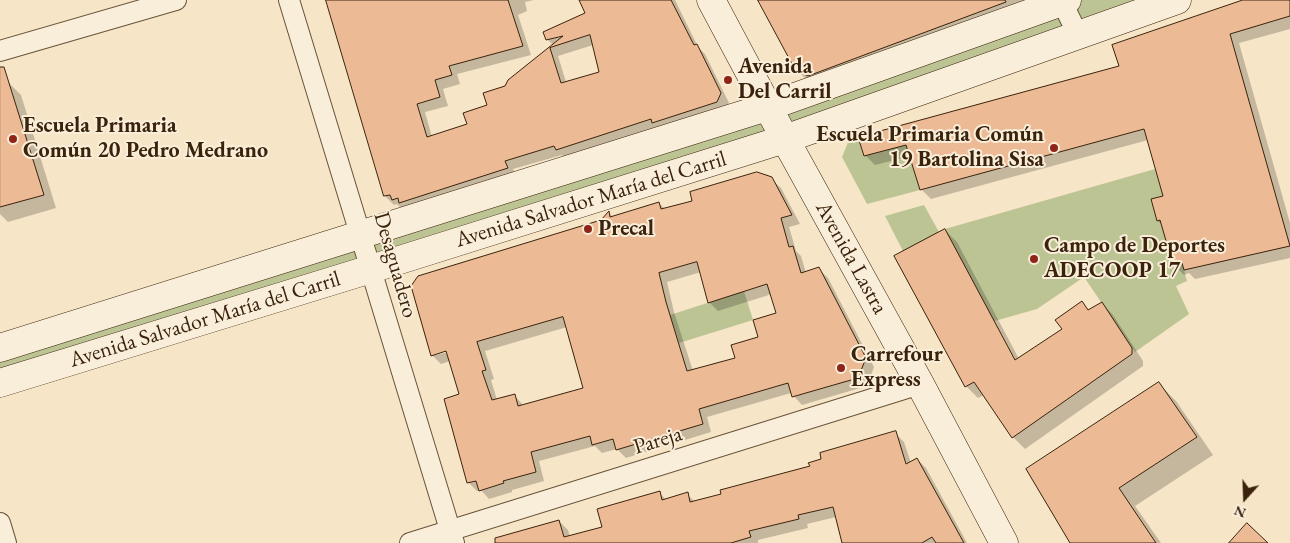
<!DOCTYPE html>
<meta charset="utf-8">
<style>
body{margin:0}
#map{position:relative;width:1290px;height:543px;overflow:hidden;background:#f6e5c6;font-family:"EB Garamond",serif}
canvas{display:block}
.north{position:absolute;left:1220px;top:473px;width:50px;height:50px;-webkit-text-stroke:4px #f9eeda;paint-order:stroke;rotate:200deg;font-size:14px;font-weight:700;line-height:20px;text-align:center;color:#3a220b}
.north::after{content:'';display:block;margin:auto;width:18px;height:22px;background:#3a220b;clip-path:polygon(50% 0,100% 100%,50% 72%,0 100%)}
</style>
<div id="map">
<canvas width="1290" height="543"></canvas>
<div class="north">N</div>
</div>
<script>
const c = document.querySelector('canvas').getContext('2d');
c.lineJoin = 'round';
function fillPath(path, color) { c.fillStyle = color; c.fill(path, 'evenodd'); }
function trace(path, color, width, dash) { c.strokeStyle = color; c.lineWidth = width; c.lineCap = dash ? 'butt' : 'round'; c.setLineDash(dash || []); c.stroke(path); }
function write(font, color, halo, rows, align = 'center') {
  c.font = font + ' "EB Garamond",serif'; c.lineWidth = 4; c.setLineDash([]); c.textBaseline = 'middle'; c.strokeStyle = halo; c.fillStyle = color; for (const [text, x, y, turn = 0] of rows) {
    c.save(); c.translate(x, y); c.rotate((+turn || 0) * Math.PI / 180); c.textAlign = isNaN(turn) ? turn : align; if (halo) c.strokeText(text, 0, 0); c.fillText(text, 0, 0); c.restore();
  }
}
fillPath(new Path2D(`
 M1067,0H1177L0,383V348Z
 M858,137L864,156L906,145L920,190L867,204L842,157L849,140Z
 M1155,169L1163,196L1151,200L1157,221L1169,218L1166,241L1173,265L1182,263L1187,281L1176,286L1189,314L1135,352L1084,277L1037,309L938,337L894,256L903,251L885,216L924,205L939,232L945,229Z
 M744,291L753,320L679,343L670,315Z`), '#bdc494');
fillPath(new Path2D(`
 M328,0H534L525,2L527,11L518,15L531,55L457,74L460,84L443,89L448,106L425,112L432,137L469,125L506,87L553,45L547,39L587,13L580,0H675L698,47L705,54L729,103L726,111L565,158L562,155L513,169L516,176L401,208L397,204L394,205L385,196ZM593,45L600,72L566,82L558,56Z
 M759,0H1031L818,84L805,78L796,69Z
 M1246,0H1290V29L1239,43L1290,223V258L1195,279L1189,273L1184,275L1174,265L1163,226L1158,221L1164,197L1148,140L931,199L921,189L911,156L875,165L865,155L1120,67Z
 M8,82L21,95L56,208L8,222L0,214V84Z
 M771,179L781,188L800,224L789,227L796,251L801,256L806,273L819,269L828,278L874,367L867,386L802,405L791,393L707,417L711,432L626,458L617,449L602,453L595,446L539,461L544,481L512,490V492L489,499L481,490L477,491L468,482L460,394L450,361L441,364L432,355L601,221L609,213L613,217L659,203L665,209ZM701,272L709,302L718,311L772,294L778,314L760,338L736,358L693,371L674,312L667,282ZM567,327L585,389L524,406L514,395L497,400L491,380L494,379L485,351ZM451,348L452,351L436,355V353Z
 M945,230L957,242L1019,359L1064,330L1082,303L1090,311L1102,303L1113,315L1143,361V366L1025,449L1013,437L984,395L978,398L966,386L896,256Z
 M1159,384L1176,401L1213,455L1135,506L1161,543H1072Z
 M895,433L904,442L911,463L917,459L926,468L967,543H843L836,517L807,524L808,528L758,540V543H520L559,521L568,530L570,537L604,528L660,493L666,500L687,494L695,502L723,495L811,467Z`), '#0003');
const building = new Path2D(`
 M326,0H508L523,46L449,66L452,75L435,80L440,97L417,104L427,137L467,124L463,113L487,105L483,93L505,86L508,80L563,36L546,40L543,32L585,13L579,0H671L694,45L697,44L721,93L717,102L652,123L651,119L556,150L554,146L505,161L508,168L399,203L398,198L392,200L390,195L384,196ZM590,35L599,72L561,83L550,48Z
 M758,0H1005L1006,2L808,76L795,69Z
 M1243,0H1290V16L1230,34L1290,246L1184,270L1182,263L1173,265L1160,220L1157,221L1151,199L1163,196L1144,129L920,190L906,145L864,156L858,137L1119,66L1112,45Z
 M0,67H4L44,195L0,207Z
 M757,172L772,177L792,215L781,218L789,247L793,246L801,273L819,267L866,358L858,378L792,397L788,383L699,409L703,424L616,450L613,439L592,445L590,436L531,452L536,472L503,481L504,483L479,491L476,481L467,483L444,399L459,394L446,351L431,356L411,286L418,276L601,220L609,211L610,217L659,202L661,209L692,201L690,192ZM697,262L708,303L767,284L776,313L753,320L758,337L731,345L735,358L687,371L666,302L659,273ZM563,317L583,388L518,406L515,394L492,400L482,371L486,370L477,342Z
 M945,229L1015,360L1062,329L1055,320L1082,301L1088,310L1102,302L1132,348V354L1012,438L974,382L965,387L894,256Z
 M1159,382L1197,437L1119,488L1156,543H1070L1026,469Z
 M896,431L906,464L917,458L964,543H936L932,537L922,543H842L833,507L798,515L799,519L749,531L751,537L731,543H495V538L559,520L564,537L602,527L597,509L660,491L662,500L688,492L690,502L721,494L720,490L810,466L808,463L821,459L820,453Z
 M1247,523L1268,543H1229Z`);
fillPath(building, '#ecbb96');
trace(building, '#3a220b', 1);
const street = new Path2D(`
 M289,0L454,543
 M1061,0L1078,35
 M0,51L176,0
 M0,523L6,543
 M410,543L920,384`);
const secondary = new Path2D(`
 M711,0L785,139L920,384L1004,543
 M0,348L767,107L1067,0
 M0,383L371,269L785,139L1177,0`);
trace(street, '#69533a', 22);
trace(secondary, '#3a220b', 29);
trace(street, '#f9eeda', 20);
trace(secondary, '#f9eeda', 28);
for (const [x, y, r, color] of [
 [728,80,5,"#8f2418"],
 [13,139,5,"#8f2418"],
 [1054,148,5,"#8f2418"],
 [588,229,5,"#8f2418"],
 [1034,259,5,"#8f2418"],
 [841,368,5,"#8f2418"]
]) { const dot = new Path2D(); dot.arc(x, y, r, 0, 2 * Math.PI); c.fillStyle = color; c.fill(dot); trace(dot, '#f9eeda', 2); }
write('bold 22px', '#3a220b', '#f9eeda', [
 ["Avenida",738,67],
 ["Del Carril",738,92],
 ["Escuela Primaria",23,126],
 ["Común 20 Pedro Medrano",23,151],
 ["Escuela Primaria Común",1044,135,"right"],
 ["19 Bartolina Sisa",1044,160,"right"],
 ["Precal",598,229],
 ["Campo de Deportes",1044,246],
 ["ADECOOP 17",1044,271],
 ["Carrefour",851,355],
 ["Express",851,380]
], 'left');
write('22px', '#3a220b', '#f9eeda', [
 ["Avenida Salvador María del Carril",591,200,-17],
 ["Avenida Lastra",851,258,61],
 ["Desaguadero",395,265,74],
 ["Avenida Salvador María del Carril",205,320,-17],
 ["Pareja",658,441,-17]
]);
</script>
